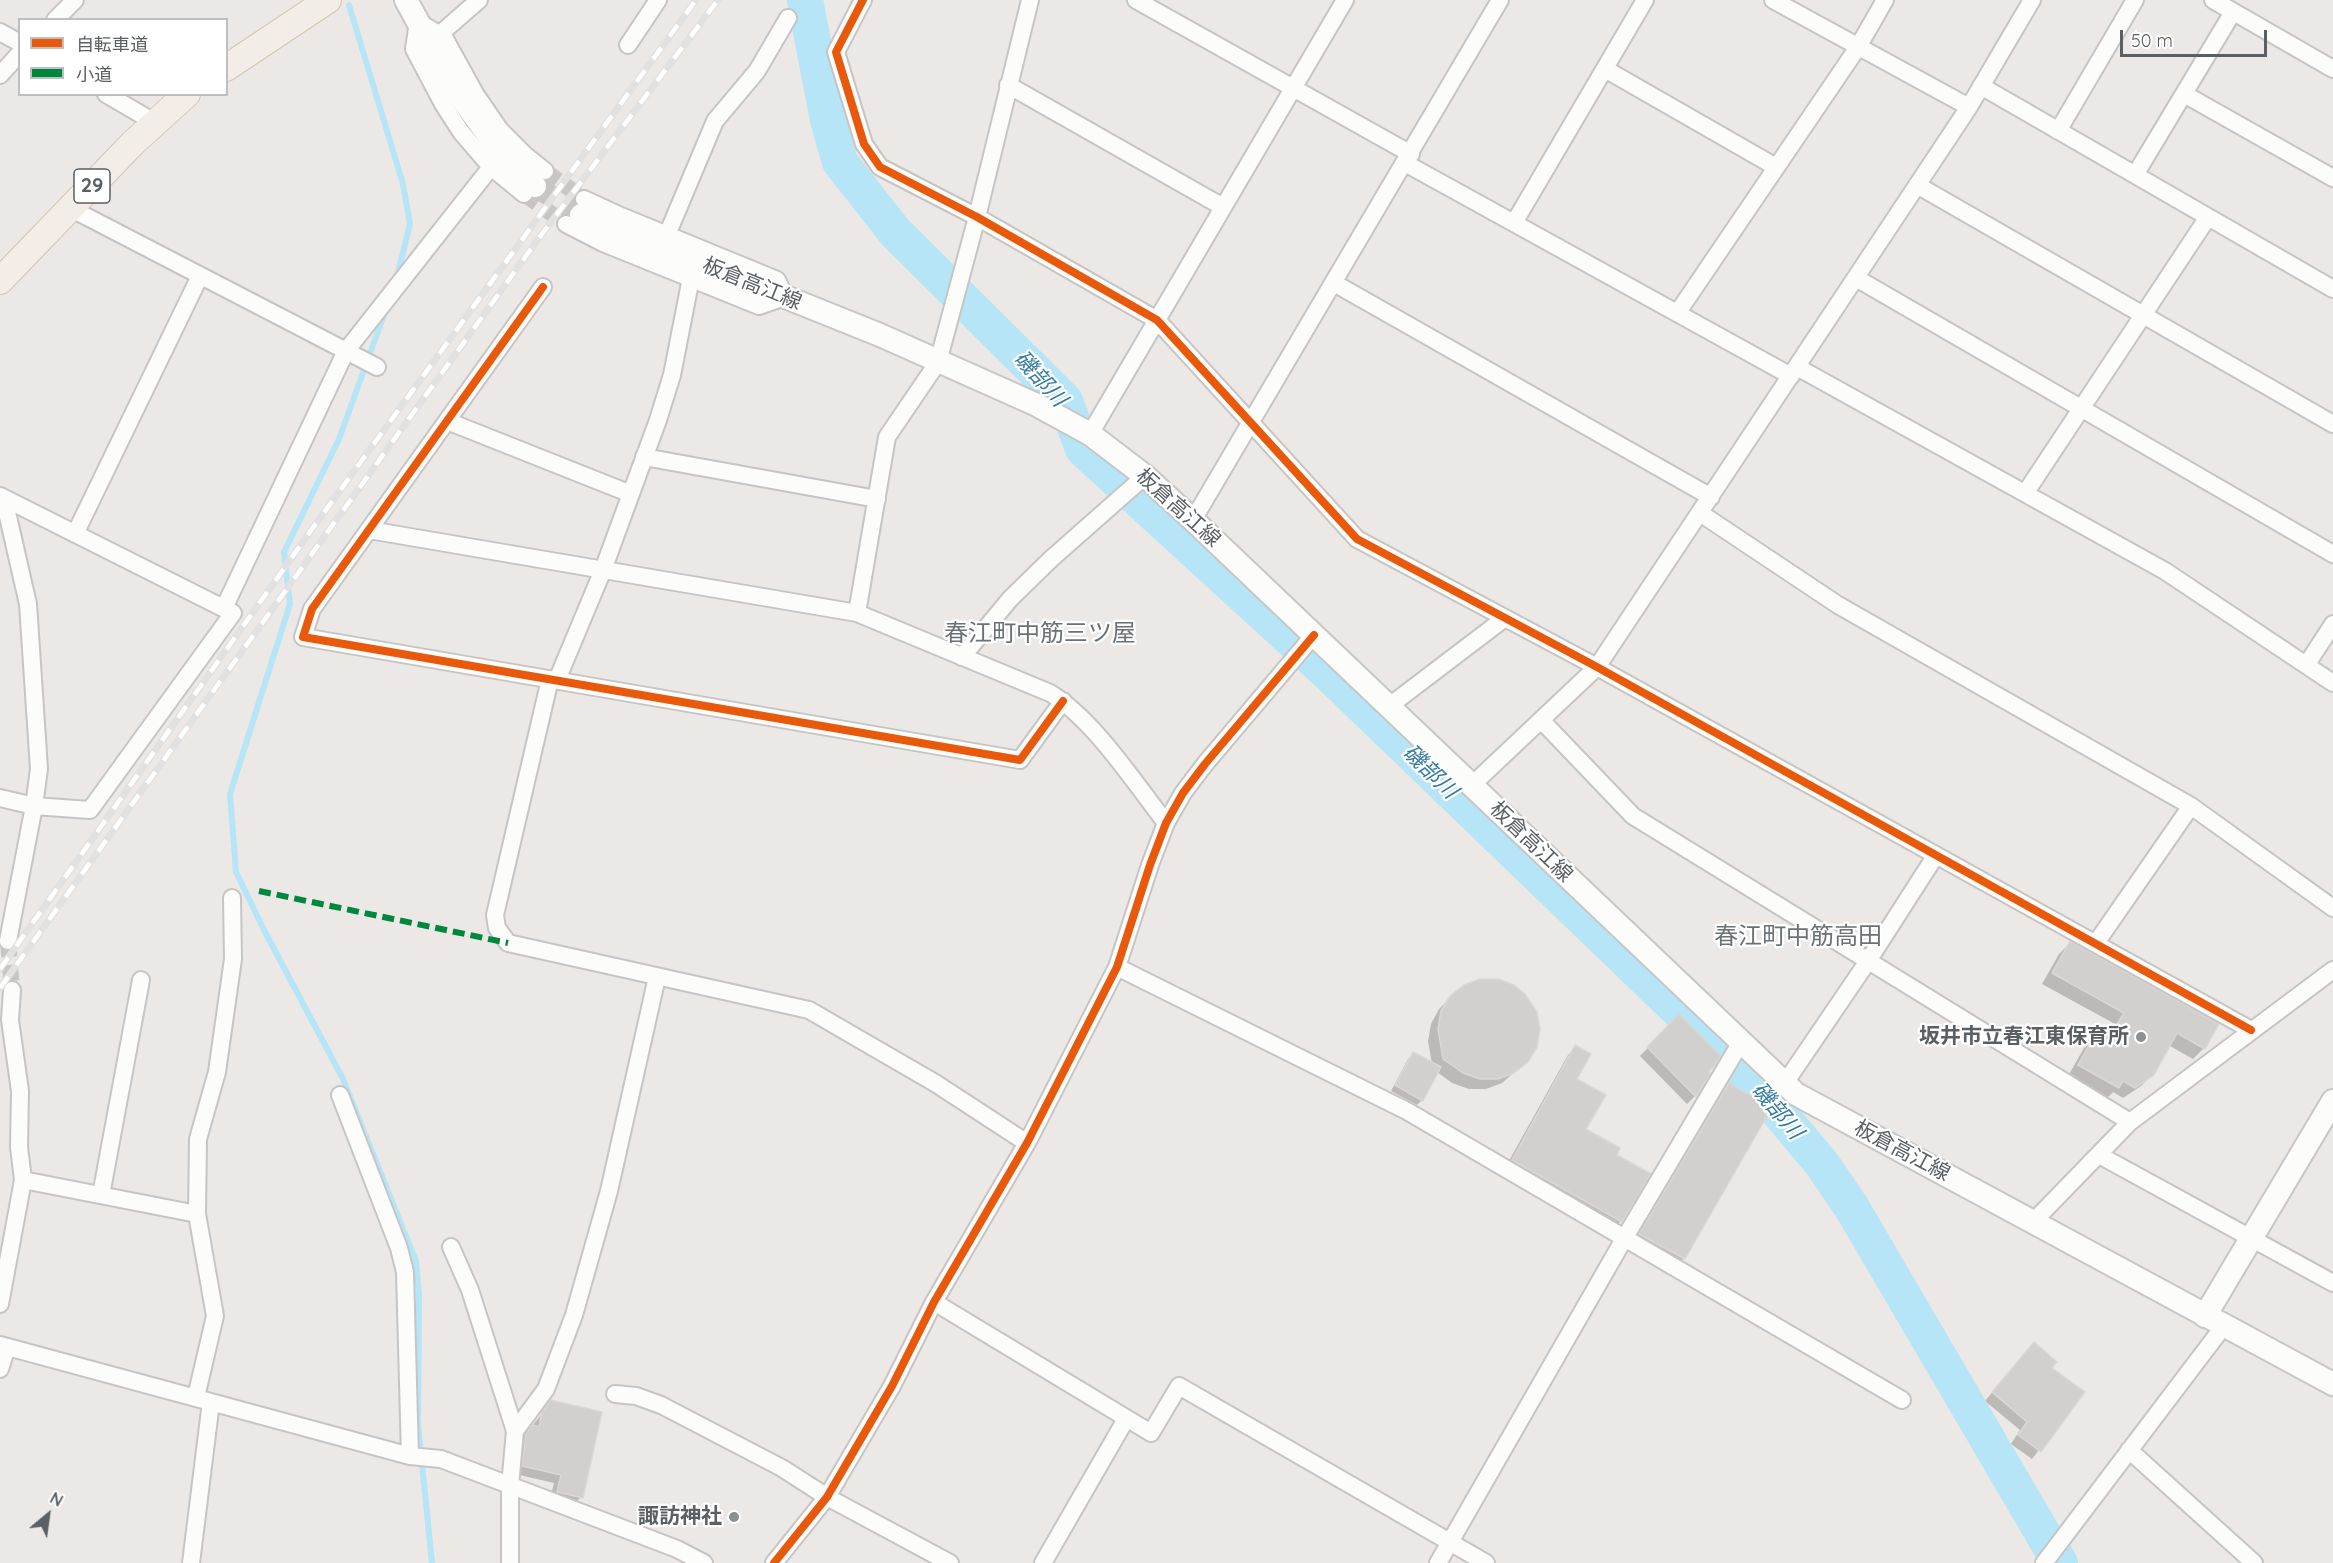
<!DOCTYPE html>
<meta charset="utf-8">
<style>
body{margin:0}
#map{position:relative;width:2333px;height:1563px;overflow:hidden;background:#ebe8e5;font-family:Quicksand,"Noto Sans JP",sans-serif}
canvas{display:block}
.legend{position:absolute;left:18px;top:18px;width:210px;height:78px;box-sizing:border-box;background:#fff;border:2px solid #bdbfc1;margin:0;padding:8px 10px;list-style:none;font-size:18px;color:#5a5f63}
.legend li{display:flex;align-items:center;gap:12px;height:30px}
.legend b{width:30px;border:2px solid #bdbfc1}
.north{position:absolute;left:18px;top:1485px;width:60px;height:60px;-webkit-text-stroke:4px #fff;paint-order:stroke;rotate:29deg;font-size:16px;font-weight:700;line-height:24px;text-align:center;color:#5a5f63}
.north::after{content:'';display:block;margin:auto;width:21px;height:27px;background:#5a5f63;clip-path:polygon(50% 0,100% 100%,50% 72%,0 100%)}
.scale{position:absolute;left:2120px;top:30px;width:147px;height:27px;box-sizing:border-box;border:3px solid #5a5f63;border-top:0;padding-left:8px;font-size:18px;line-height:21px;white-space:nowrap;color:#5a5f63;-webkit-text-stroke:4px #fff;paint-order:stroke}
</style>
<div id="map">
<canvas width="2333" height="1563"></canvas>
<ul class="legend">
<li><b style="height:8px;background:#e8590c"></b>自転車道</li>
<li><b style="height:8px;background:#00873e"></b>小道</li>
</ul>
<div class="north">N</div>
<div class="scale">50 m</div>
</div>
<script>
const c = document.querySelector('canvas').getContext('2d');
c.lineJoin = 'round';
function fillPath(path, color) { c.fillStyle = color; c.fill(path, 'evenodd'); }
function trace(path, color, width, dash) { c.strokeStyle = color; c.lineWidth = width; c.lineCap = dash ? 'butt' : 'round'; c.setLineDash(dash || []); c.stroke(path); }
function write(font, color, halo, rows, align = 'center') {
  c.font = font + ' Quicksand,"Noto Sans JP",sans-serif'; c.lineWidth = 4.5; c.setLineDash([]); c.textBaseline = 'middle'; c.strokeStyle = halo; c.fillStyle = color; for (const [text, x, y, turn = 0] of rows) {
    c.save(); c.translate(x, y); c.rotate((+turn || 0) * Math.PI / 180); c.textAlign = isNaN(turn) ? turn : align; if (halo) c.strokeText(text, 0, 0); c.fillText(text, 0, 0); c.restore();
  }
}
fillPath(new Path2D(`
 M2070,943L2204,1048L2193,1059L2170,1046L2153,1074L2141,1086L2123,1098L2113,1092L2107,1098L2068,1076L2084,1048L2095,1037L2103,1042L2115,1024L2042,984L2059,954Z
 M1451,997L1527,1061L1502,1083L1486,1089H1469L1452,1083L1437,1072L1422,1100L1417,1105L1391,1091L1408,1059L1413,1054L1432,1064L1428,1041L1431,1024L1439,1009Z
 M1679,1016L1709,1073L1695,1096L1687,1104L1640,1056Z
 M1576,1047L1575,1079L1584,1130L1615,1155L1621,1221L1613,1229L1505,1168L1568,1055Z
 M1729,1085L1765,1116L1684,1258L1676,1266L1632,1242L1721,1093Z
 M2026,1352L2083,1393L2032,1459L2011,1444L2020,1430L1985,1401Z
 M552,1401L581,1497L573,1505L550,1499L554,1483L515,1474L518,1444Z`), '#0003');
trace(new Path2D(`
 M349,5L403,184L410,224L397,277
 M385,312L339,439L284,552L290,604L230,794L236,872L264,930L343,1079L416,1261L419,1294L418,1424L432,1563`), '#b6e5f7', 6);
trace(new Path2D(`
 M805,0L828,120L840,162L895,232L1065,401L1083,449L1329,674L1756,1085L1822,1164L1852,1208L2060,1563`), '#b6e5f7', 36);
const building = new Path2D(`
 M2070,941L2219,1024L2205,1049L2177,1033L2154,1075L2135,1088L2123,1081L2119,1088L2078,1065L2094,1036L2106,1042L2124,1013L2052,973Z
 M1480,979H1498L1514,985L1525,994L1537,1012L1540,1029L1537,1047L1528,1062L1514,1073L1498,1079H1480L1463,1073L1443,1059L1438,1029L1441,1011L1450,996L1464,985Z
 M1679,1014L1721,1056L1709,1072L1711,1073L1696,1097L1647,1047Z
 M1575,1045L1591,1054L1577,1079L1606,1095L1586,1129L1620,1148L1617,1155L1651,1174L1622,1222L1512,1160Z
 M1413,1052L1441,1067L1423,1101L1395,1085Z
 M1729,1083L1755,1098L1767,1116L1685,1259L1639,1234Z
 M2034,1342L2057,1362L2052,1368L2085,1392L2041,1452L2018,1435L2027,1422L1992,1392Z
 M551,1400L602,1412L583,1498L557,1492L561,1475L522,1466L526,1434L532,1425L539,1427L542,1412Z`);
fillPath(building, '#d2d0cf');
trace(building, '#dad7d4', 1.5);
trace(new Path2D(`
 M545,171L584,199
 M524,194L566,224
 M8,941L12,990`), '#c7c6c4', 16, [16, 8]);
trace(new Path2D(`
 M535,186L581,215`), '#c7c6c4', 22, [22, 11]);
const street = new Path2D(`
 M863,0L836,52L864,144L880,167L977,217L1157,320L1357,539L1597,667L2251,1030
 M1136,0L1411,154
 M1773,0L1969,107
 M2213,0L2333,69
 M55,20L75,0
 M0,32L20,43
 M440,34L479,0
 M628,45L658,0
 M1605,69L1776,167
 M0,75L20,53
 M1008,85L1223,207
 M1981,86L2333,289
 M106,94L154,122
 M2184,94L2333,178
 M2058,131L2135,0
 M1405,163L1791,376
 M2135,175L2233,12
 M1917,185L2333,424
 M524,194L491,167L461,132L443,104L414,49L418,22L444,37L476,95L500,130L525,155L545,171
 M70,208L377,367
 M1514,223L1645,0
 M566,224L603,243L759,306L785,297L777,280L621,216L584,199
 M667,235L715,121L757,71L788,18
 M1856,278L2333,554
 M1334,283L1711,497
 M543,287L312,609L303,637L1020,760L1063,701
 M1678,312L1858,47L1885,0
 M1797,367L2165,571L2333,683
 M447,421L631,494
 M1090,434L1345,0
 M644,457L877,499
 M2026,492L2208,217
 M0,496L233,613L90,810L34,806L0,798
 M4,499L28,604L39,769L34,806L8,941
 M1700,513L1838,605L2191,806L2333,908
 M1193,520L1500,0
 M369,530L857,613L1050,693C1094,720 1134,782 1166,823
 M75,534L200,276
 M224,608L346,351L491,167
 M857,613L887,437L938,362L977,217L1030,0
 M962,657L1010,599L1051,559L1145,476
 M2307,664L2333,624
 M550,679L495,915L497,928L508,943L809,1010L935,1083L1027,1143
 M557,680L603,570L658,420L672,375L691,278
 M1388,707L1505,618
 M1541,720L1633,816L2130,1122
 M1471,786L1597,667L1969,107L2032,0
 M2096,943L2191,806
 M1117,967L1407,1111L1902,1400
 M1785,1083L1868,961L1936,855
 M340,1095L399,1248L405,1272L410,1456
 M2099,1155L2333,1283
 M23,1180L197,1214
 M101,1195L141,980
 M2033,1222L2130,1122L2333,970
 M451,1247L470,1290L515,1431
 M934,1302L1151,1433L1179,1386L1486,1563
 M0,1304L23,1180L19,1147L20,1091L10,1020L12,990
 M0,1345L410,1456L441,1459L677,1549L704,1563
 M0,1369L7,1347
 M615,1394L636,1396L661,1405L782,1468L827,1497L950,1563
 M196,1397L215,1316L197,1214L198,1139L217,1072L233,959L232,898
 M2129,1450L2254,1563
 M191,1563L211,1402
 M510,1563V1486L515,1431L546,1389L574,1315L609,1191L657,977
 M774,1563L827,1497L892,1386L934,1302L1027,1143L1117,967L1150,865L1166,823L1183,793L1205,764L1314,635
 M1043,1563L1126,1419
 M1438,1563L1624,1239L1741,1042
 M2044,1563L2223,1327`);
const secondary = new Path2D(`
 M406,0L454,88L500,151L535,186
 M581,215L880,335L1037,405L1090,434L1145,476L1193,520L1796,1094L2333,1384
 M2205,1316L2333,1101`);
const primary = new Path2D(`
 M226,68L328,0
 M0,281L133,143L187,94`);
trace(street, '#c6c5c6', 20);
trace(secondary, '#c7c7c7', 26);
trace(primary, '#d4c5b1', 28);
trace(street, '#fcfcfb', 16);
trace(secondary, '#fcfcfb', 22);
trace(primary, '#f2eee7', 26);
const rail = new Path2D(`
 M0,969L307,536L696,0
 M0,988L536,242L718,0`);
trace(rail, '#e2e1e2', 7);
trace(rail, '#fff', 4.5, [14]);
trace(new Path2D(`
 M259,891L508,943`), '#00873e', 6, [12, 6]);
trace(new Path2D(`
 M863,0L836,52L864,144L880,167L977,217L1157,320L1357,539L1597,667L2251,1030
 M543,287L312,609L303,637L1020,760L1063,701
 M774,1563L827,1497L892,1386L934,1302L1027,1143L1117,967L1150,865L1166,823L1183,793L1205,764L1314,635`), '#e8590c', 8);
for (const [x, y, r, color] of [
 [2141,1037,6,"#8d8f90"],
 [734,1517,6,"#8d8f90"]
]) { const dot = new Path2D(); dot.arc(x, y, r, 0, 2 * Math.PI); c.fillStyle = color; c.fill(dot); trace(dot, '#fff', 2); }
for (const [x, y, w] of [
 [92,186,36]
]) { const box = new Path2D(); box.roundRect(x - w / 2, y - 17, w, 34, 4.5); c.fillStyle = '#fff'; c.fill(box); trace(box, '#5a5f63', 1.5); }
write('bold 20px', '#5a5f63', null, [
 ["29",92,186]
]);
write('21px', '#5a5f63', '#fff', [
 ["板倉高江線",752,284,22],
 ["板倉高江線",1178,508,42],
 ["板倉高江線",1531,842,44],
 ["板倉高江線",1902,1151,28]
]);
write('bold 21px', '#5a5f63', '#fff', [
 ["坂井市立春江東保育所",2129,1037],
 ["諏訪神社",722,1517]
], 'right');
write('italic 22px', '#367ba2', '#fff', [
 ["磯部川",1040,379,48],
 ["磯部川",1430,772,44],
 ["磯部川",1777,1111,50]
]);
write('24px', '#6b7275', '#fff', [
 ["春江町中筋三ツ屋",1040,634],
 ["春江町中筋高田",1798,937]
]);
</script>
